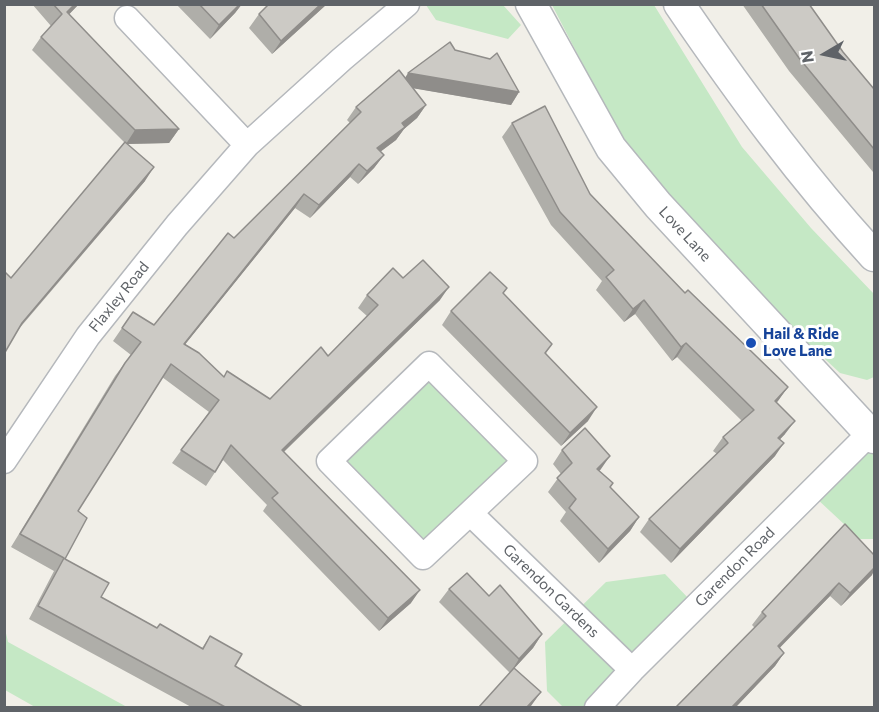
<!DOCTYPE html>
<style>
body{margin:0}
#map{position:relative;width:879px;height:712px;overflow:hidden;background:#f1efe8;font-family:Commissioner,sans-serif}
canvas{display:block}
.frame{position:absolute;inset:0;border:6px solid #5f6368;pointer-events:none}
.north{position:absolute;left:795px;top:24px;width:60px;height:60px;-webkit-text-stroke:4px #fff;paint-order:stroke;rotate:261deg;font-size:16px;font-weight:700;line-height:24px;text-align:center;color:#5f6368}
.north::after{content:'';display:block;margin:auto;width:21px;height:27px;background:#5f6368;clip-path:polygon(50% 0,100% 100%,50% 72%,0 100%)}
</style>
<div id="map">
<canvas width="879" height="712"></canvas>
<div class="frame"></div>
<div class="north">N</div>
</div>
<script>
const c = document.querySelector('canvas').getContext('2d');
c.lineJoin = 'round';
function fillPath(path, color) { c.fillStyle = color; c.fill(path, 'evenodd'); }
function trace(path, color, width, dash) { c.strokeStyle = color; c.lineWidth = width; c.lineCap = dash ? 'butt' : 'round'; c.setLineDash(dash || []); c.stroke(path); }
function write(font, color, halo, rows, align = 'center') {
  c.font = font + ' Commissioner,sans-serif'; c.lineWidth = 6; c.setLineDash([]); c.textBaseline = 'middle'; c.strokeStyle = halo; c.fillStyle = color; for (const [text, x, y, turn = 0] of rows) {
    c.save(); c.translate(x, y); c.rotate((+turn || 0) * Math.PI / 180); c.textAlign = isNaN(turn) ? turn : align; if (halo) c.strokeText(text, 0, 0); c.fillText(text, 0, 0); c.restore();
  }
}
fillPath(new Path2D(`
 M426,5H503L521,25L508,39L436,20Z
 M552,5H654L742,147L811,228L874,294V377L867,380L840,373L771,309L624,144Z
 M430,373L513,461L422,549L340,461Z
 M874,435V539H860L816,498Z
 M665,574L692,602L590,707H563L547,691L545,642L606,582Z
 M5,629L8,642L127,707H35L5,690Z`), '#c5e8c5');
const minor = new Path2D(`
 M127,18L247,145
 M4,461L88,336L177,225L247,145L342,59L407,4
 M470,513L525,461L429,364L329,461L423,557L470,513L632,670
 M597,708L632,670L874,429`);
const tertiary = new Path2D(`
 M531,4L611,148L658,205L874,438
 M679,4C739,92 802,178 874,256`);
trace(minor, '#b5b8bc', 27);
trace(tertiary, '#b5b8bc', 33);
trace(minor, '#fff', 24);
trace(tertiary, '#fff', 30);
fillPath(new Path2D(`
 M32,4H79L69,14L179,129L169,143L127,144L145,181L18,330L11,278L125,143L32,50L41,37L51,26Z
 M176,4H242L235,13L210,39Z
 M327,4L272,54L249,28L259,14Z
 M742,4H809L843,52L874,89V171L873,172L789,71Z
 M455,50L519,92L511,105L413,88L426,105L417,118L404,129L396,140L380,152L384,155L374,168L358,184L350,177L310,218L295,208L185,344L223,376L270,399L328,356L367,316L358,308L367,295L403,278L440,300L284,452L411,603L379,631L263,511L267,505L223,460L206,486L172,463L209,412L162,377L78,511L65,559L101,597L157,628L202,648L210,636L235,666L304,708H193L29,619L54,571L11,547L115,376L131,355L113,341L133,312L154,325L234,238L350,123L347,120L356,107Z
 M512,123L590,194L685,293L788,387L776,403L785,434L780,439L775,456L671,563L640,532L649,519L717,454L713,451L723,437L742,421L677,357L672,361L635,314L624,322L596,290L602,281L551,225L502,137Z
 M503,293L552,344L546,353L588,421L561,446L442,325L451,311Z
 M562,450L601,469L599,471L610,487L639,517L630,531L599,563L560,521L566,512L548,492L561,474L553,464Z
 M845,524L872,575L841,606L830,596L779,648L784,653L775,666L735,708H675L755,628L752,625L762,612Z
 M449,589L489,596L542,634L533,648L510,673L439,602Z`), '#afaea9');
fillPath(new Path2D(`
 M75,4H79L58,26L67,12Z
 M240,4H242L235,13L210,39L219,25Z
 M321,4H327L272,54L281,41Z
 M408,73L519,92L511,105L400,86Z
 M426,105L417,118L404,129L396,140L368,161L377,148L402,123Z
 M179,129L169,143L126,144L135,130Z
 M384,155L374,168L358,184L367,171Z
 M359,164L350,177L310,218L319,205Z
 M154,167L145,181L12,336L22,323Z
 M304,194L295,208L175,357L184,344Z
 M449,287L440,300L272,463L282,450Z
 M644,300L635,314L624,322L633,309Z
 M686,343L677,357L672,361L681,347Z
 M788,387L778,401L765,415L775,401Z
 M597,407L588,421L561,446L570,433Z
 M795,421L785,434L769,451L778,438Z
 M784,443L775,456L671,563L680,549Z
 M610,456L601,469L587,483L597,469Z
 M639,517L630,531L599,563L608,549Z
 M874,568V571L872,575L841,606L850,593Z
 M839,583L830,596L768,660L778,646Z
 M420,590L411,603L379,631L388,618Z
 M542,634L533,648L510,673L519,659Z
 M784,653L775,666L735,708H731Z
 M541,692L531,706L530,708H526Z`), '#8f8d8a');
const building = new Path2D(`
 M53,4H75L67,12L179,129L135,130L41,37L62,14Z
 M199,4H240L219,25Z
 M269,4H321L281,41L259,14Z
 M761,4H809L843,52L874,89V149L799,58Z
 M450,42L455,50L490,59L497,53L519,92L408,73Z
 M399,70L426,105L402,123L405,127L377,148L384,155L367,171L359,164L319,205L304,194L184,344L199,353L224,377L227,371L270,399L321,347L328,356L378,305L367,295L393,268L403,278L423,260L449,287L282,450L420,590L388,618L272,498L278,493L231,445L215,472L181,450L219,400L171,364L78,511L87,518L65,559L109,583L101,597L157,628L160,624L203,649L210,636L242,654L235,666L304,708H227L38,606L64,558L20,534L125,363L141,342L122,328L133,312L154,325L228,233L234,238L361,112L356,107Z
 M545,106L590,194L685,293L688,290L788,387L775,401L795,421L778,438L784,443L680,549L649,519L728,443L723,437L754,410L686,343L681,347L644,300L633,309L606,277L614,270L560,212L512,123Z
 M125,142L154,167L22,323L4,354V273L5,272L11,278Z
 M490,272L507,288L503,293L552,344L545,353L597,407L570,433L451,311Z
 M585,428L610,456L597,469L613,483L610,487L639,517L608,549L569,508L576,499L557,478L572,463L562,450Z
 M845,524L874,555V568L850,593L839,583L778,646L784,653L731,708H675L766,616L762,612Z
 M467,573L489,596L500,585L542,634L519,659L449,589Z
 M514,668L541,692L526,708H478Z`);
fillPath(building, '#cccac5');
trace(building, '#8f8d8a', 1.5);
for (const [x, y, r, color] of [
 [751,343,6,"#1a4fb4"]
]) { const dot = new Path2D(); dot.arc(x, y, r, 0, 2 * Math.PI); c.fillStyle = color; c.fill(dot); trace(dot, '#fff', 2); }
write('15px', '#5f6368', '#fff', [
 ["Love Lane",685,234,47],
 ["Flaxley Road",119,297,-51],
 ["Garendon Road",735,567,-45],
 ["Garendon Gardens",551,591,44]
]);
write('bold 15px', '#164399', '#fff', [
 ["Hail & Ride",763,334],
 ["Love Lane",763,351]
], 'left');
</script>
